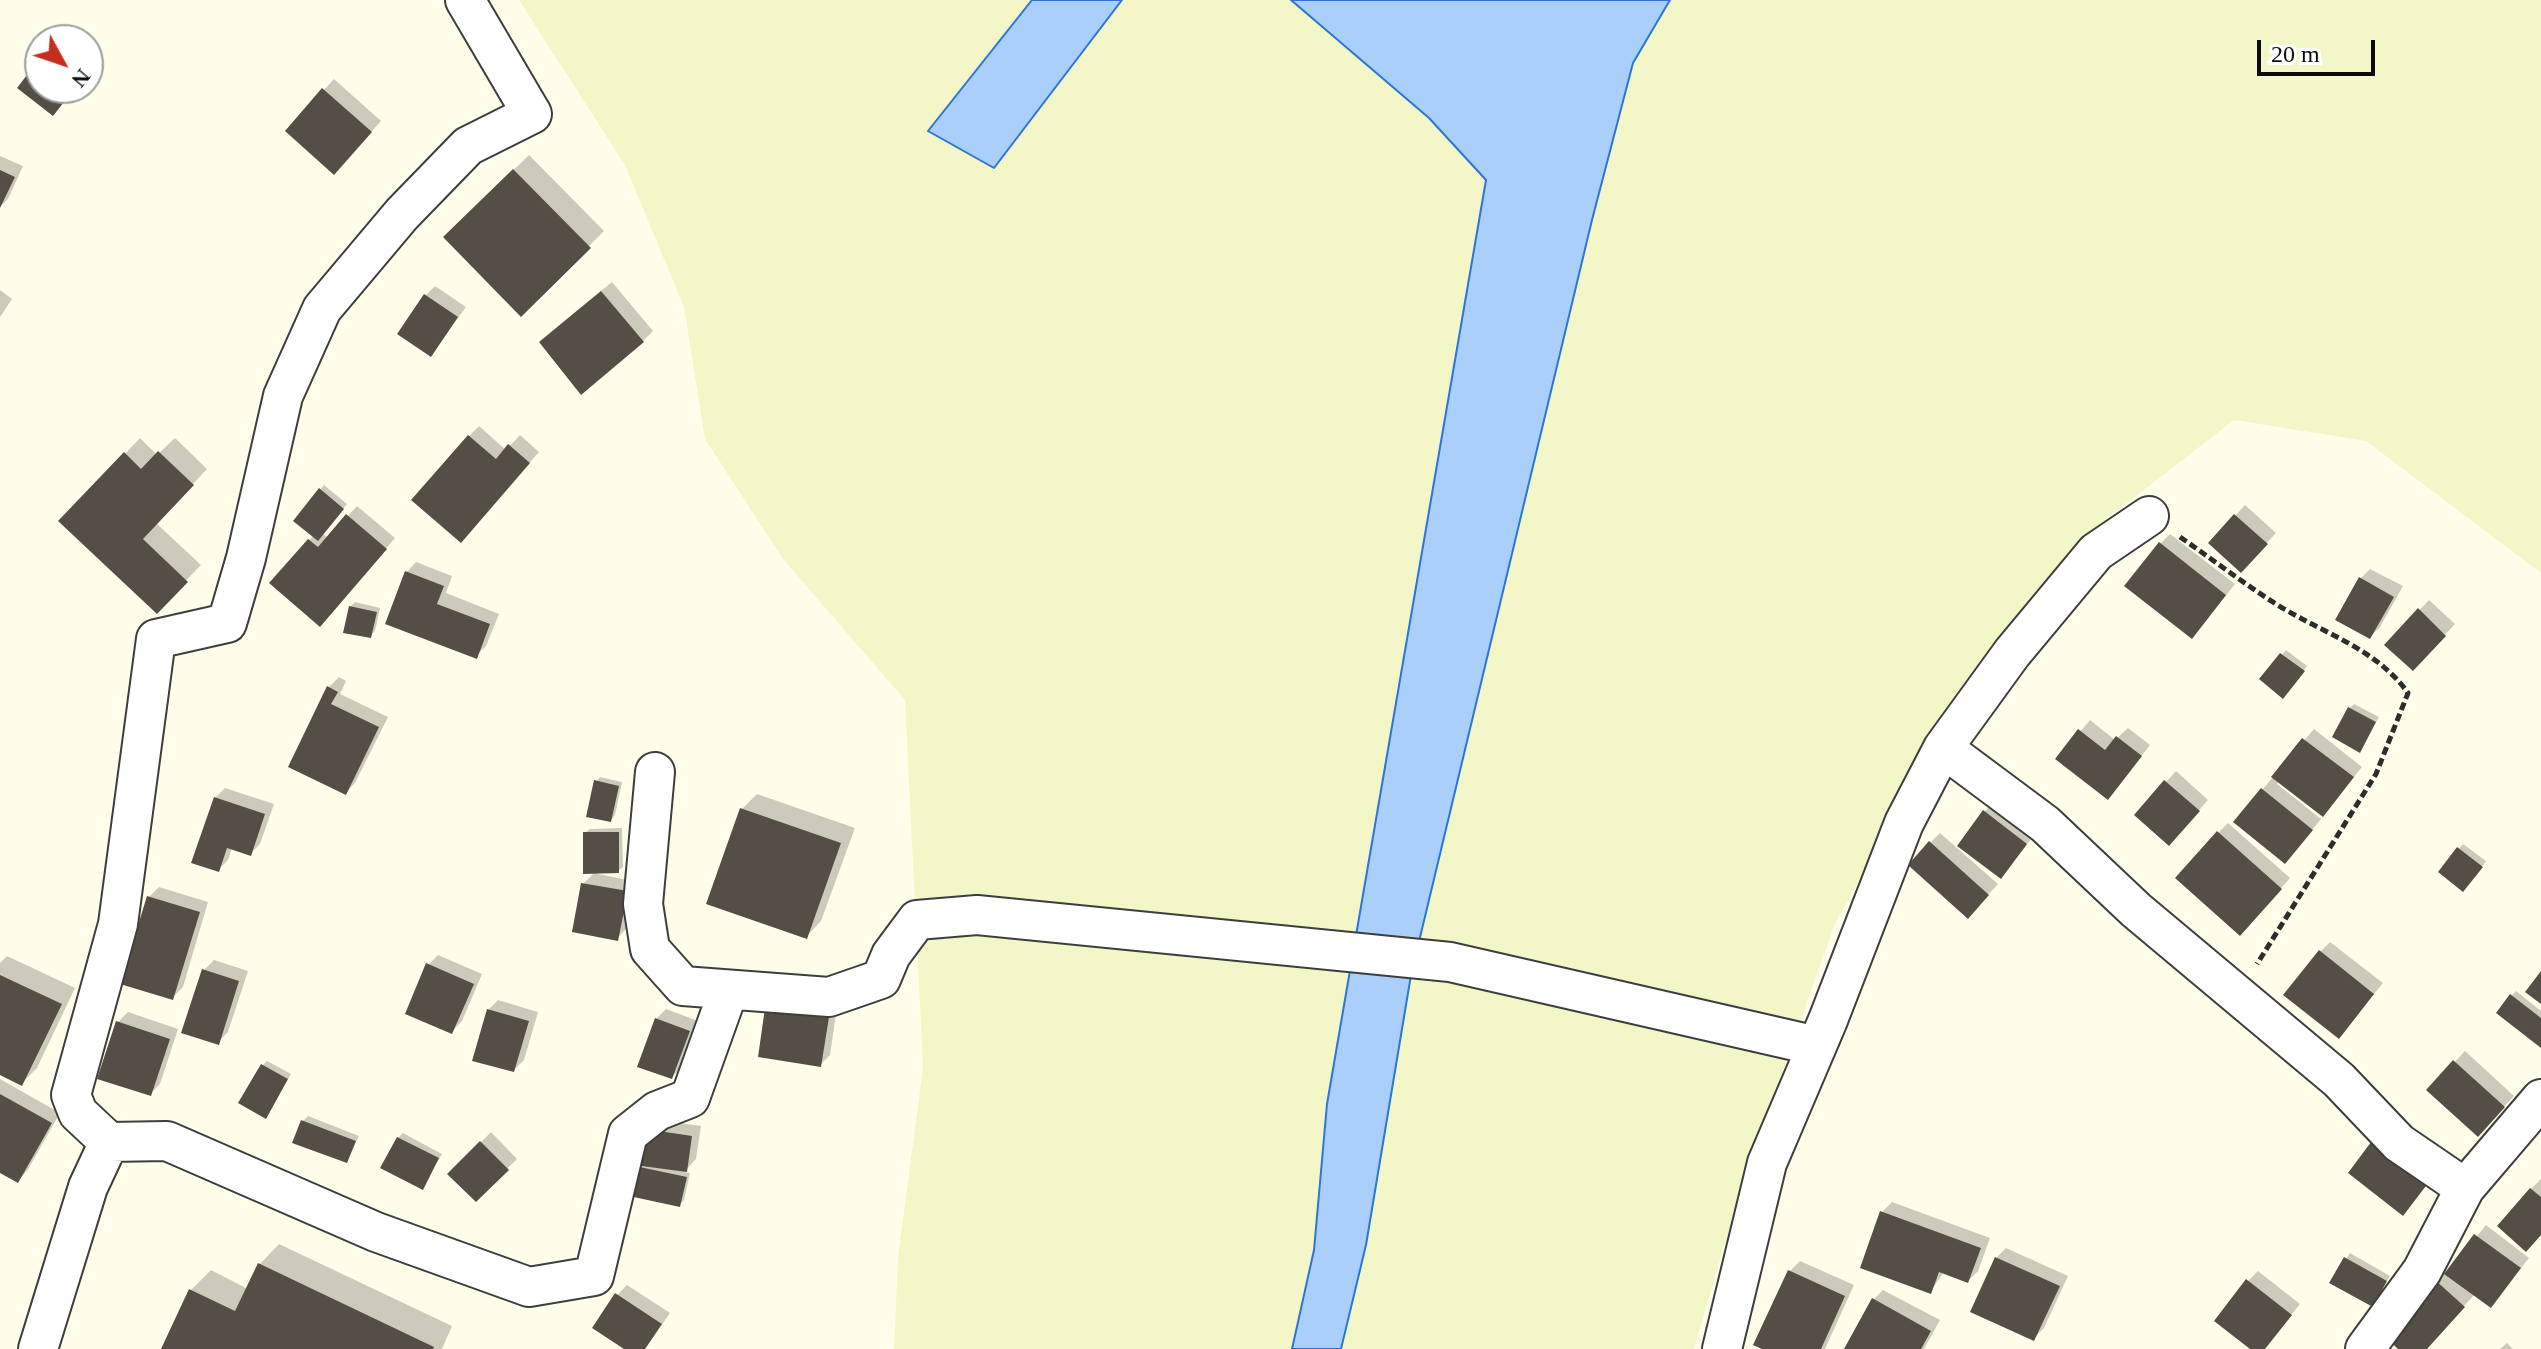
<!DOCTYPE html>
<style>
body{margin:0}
#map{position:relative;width:2541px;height:1349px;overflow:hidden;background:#fffeea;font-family:"Times New Roman",serif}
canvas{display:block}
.north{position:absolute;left:24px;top:24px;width:80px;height:80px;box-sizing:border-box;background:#fff;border:2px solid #9d9d9d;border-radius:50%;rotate:130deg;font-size:22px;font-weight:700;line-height:32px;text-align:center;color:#0b0b0b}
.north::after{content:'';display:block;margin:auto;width:28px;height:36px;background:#c42e1a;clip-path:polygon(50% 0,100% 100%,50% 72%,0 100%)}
.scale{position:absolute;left:2257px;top:40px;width:118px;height:36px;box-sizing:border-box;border:4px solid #0b0b0b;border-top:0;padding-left:10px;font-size:24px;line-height:28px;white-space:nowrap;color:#0b0b0b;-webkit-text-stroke:6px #fff;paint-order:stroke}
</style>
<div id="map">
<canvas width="2541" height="1349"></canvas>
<div class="north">N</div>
<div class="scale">20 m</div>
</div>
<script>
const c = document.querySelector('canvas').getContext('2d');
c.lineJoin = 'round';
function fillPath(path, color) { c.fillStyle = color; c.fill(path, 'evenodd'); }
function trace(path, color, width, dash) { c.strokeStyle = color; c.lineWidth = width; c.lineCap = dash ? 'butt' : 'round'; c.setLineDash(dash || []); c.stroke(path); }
fillPath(new Path2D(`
 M519,0H2541V573L2366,441L2234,420L2104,521L1940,733L1834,926L1741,1189L1694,1349H894L898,1258L923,1067L905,700L783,559L705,439L684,307L625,165Z`), '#f3f7c8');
const water = new Path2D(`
 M1032,0H1122L994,168L928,131Z
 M1291,0H1670L1633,63L1592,220L1411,975L1366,1245L1341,1349H1292L1314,1250L1327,1104L1486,180L1429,118Z`);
fillPath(water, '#aacffb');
trace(water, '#2c76d7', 2);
fillPath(new Path2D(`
 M334,79L381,121L344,162L287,130Z
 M529,155L604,231L521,314L445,237Z
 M0,156L23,166L8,199L0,207Z
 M612,282L653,331L643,341L551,332Z
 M435,286L466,307L431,355L425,296Z
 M0,290L12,299L0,317Z
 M479,426L506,450L520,435L539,452L470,531L469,436Z
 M140,438L157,455L175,438L207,469L156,523L201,565L157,611L61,521Z
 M324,485L347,504L323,534L328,538L357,506L395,538L330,614L309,540L314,535L320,490Z
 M2245,505L2276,533L2251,560L2211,543Z
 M2170,534L2235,584L2202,626L2160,544Z
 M416,562L452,576L446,593L499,614L486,646L476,656L406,573Z
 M2370,569L2403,586L2380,627L2370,637L2360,579Z
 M2429,600L2455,624L2413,669L2387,644Z
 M355,602L380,608L375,631L370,636L350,607Z
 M2286,650L2307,666L2287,692L2262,679Z
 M339,677L346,681L340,694L388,717L355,783L345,793L291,766L329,687Z
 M2354,704L2379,717L2360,750L2350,708Z
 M2090,720L2115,740L2128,728L2150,745L2117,787L2058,758Z
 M2314,729L2362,767L2323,815L2280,781L2277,784L2321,819L2295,851L2262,790Z
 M2176,771L2208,800L2179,833L2137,814Z
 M600,777L622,782L615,815L611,820L596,782Z
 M225,788L274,804L260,844L250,854L232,848L228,860L218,870L215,798Z
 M757,794L855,828L821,921L806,937L742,809Z
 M1994,802L2036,833L2010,866L1984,812Z
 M2228,823L2290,878L2250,923L2219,832Z
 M622,828L623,867L618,871L585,833L590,829Z
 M1940,833L1998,884L1978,906L1930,843Z
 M2463,844L2486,861L2468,885L2440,872Z
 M594,873L637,882L627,928L617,938L583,884Z
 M159,887L208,902L183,987L173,997L149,897Z
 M2330,942L2383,983L2339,1037L2320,952Z
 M438,955L482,974L462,1021L452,1031L428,965Z
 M7,956L75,988L37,1068L22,1083L0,1073V963Z
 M214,960L248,971L228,1032L218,1042L204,970Z
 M2516,991L2541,1011V1045L2511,996Z
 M777,998L837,1007L830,1055L820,1065Z
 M498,1000L538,1012L524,1060L514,1070L488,1010Z
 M666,1009L698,1021L682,1067L672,1077L656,1019Z
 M128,1012L178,1029L160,1084L150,1094L118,1022Z
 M2465,1051L2514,1096L2488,1124L2429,1090Z
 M267,1061L291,1074L266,1116L263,1065Z
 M0,1079L60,1113L27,1171L17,1181L0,1171Z
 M308,1116L359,1136L347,1161L303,1121Z
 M651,1119L701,1126L696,1159L684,1172L690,1173L684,1200L679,1205L631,1194Z
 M491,1132L517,1159L476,1199L450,1174Z
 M403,1133L442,1154L422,1187L398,1138Z
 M2541,1179V1233L2531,1189Z
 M1892,1202L1990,1238L1978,1271L1968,1281L1944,1272L1930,1292L1882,1212Z
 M2486,1225L2529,1258L2491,1306L2475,1294L2425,1349H2401L2435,1281L2445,1271L2447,1273Z
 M279,1244L452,1326L442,1349H163L191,1290L211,1270L248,1289L260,1264Z
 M2006,1248L2068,1276L2044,1328L2034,1338L1996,1258Z
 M2350,1253L2390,1276L2372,1305L2331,1282Z
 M1800,1261L1854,1285L1825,1349H1766L1755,1344L1790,1271Z
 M2258,1271L2300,1304L2264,1349H2253L2248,1281Z
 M627,1285L670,1313L645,1349H627L617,1295Z
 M1883,1290L1940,1320L1924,1349H1846L1873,1300Z
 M2507,1343L2513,1349H2500Z`), '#0003');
fillPath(new Path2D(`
 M40,58V88H75L53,116L17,88Z
 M322,88L372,132L334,175L285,131Z
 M513,169L591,248L521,317L443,237Z
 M0,170L15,177L0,208Z
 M601,291L644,342L581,395L539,342Z
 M424,294L458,317L431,357L397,334Z
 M468,435L496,459L508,444L530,463L461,543L411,500Z
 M158,451L194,485L143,539L188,582L157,614L58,521L124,452L141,469Z
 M319,488L344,509L318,541L293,521Z
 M346,514L387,549L320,627L269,583L308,539L318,547Z
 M2234,514L2268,544L2241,573L2208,543Z
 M2159,542L2226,595L2192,639L2124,586Z
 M405,571L444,586L437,604L490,624L477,659L385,624Z
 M2359,577L2394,597L2370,639L2335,620Z
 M349,606L377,612L371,638L343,633Z
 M2418,608L2446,636L2413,671L2384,645Z
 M2280,653L2305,671L2283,699L2259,679Z
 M327,686L338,692L331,704L379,727L346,795L288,767Z
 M2348,707L2376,722L2360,753L2332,737Z
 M2078,729L2105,750L2116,736L2142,756L2108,800L2055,759Z
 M2302,738L2354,777L2323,817L2271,777Z
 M594,780L619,786L611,822L586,817Z
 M2164,780L2200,811L2169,846L2134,815Z
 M2261,788L2313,830L2285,864L2233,822Z
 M214,797L265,814L251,856L227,848L219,872L191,863Z
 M740,808L841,843L807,939L706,904Z
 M1983,810L2027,844L2001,879L1957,846Z
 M2217,831L2282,889L2240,936L2175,878Z
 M583,832H619V873L583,874Z
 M1929,841L1989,895L1968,919L1908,865Z
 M2457,847L2483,867L2463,892L2438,872Z
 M581,883L628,891L618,941L572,932Z
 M147,896L200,912L173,1000L120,984Z
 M2319,950L2374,994L2339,1039L2283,995Z
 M426,963L474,984L452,1034L405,1014Z
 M202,969L239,981L219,1045L181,1033Z
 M2541,971V1004L2525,992Z
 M0,975L62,1004L22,1086L0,1075Z
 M2510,994L2541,1018V1048L2496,1013Z
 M765,1008L829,1017L821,1067L758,1057Z
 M487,1009L529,1021L514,1072L472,1061Z
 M655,1018L690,1031L672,1079L637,1067Z
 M116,1021L170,1039L151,1096L97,1079Z
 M2453,1060L2505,1107L2478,1137L2426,1090Z
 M261,1064L288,1079L266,1119L238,1103Z
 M0,1094L52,1123L18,1183L0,1173Z
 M301,1120L356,1141L347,1163L292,1143Z
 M639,1128L692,1136L687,1172L634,1165Z
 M2377,1134L2432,1178L2403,1216L2348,1173Z
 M397,1137L439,1158L423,1190L380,1168Z
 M480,1141L509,1170L476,1202L447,1174Z
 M635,1166L687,1177L680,1207L629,1196Z
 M2530,1188L2541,1197V1235L2526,1252L2497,1226Z
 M1880,1211L1981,1248L1968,1283L1939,1272L1931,1294L1860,1268Z
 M2474,1234L2521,1268L2491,1308L2444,1274Z
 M1995,1257L2060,1286L2034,1341L1970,1312Z
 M2344,1257L2387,1281L2373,1307L2329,1283Z
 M258,1263L434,1347L433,1349H161L189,1289L235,1311Z
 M1788,1270L1845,1296L1821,1349H1762L1753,1345Z
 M2246,1279L2292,1315L2265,1349H2250L2214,1321Z
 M2434,1279L2465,1307L2427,1349H2398L2384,1336Z
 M615,1293L662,1324L645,1349H624L592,1328Z
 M1872,1298L1931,1331L1921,1349H1844Z`), '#554e47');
const minor = new Path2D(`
 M1943,748L2045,824L2136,910L2339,1080L2399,1143L2465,1188L2422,1271L2365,1349
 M655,772L643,904L650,949L683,986L829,997L881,979L891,955L917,920L977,915L1450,962L1817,1046
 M109,1142L167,1141L376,1232L529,1287L594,1276L628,1134L657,1111L690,1098L728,992
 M2465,1188L2541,1099
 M38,1349L88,1187L109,1142L78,1113L71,1095L118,924L156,639L227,623L246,558L283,396L322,309L402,214L468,146L532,114L465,0
 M1722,1349L1767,1163L1828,1020L1904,823L1943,748L2012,653L2096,552L2149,516`);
trace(minor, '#3e3e3e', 42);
trace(new Path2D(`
 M2180,537C2212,559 2243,583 2276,604C2322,633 2376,648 2408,693L2376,774L2257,964`), '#2d2d2d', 5, [8, 4]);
trace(minor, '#fff', 38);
</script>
